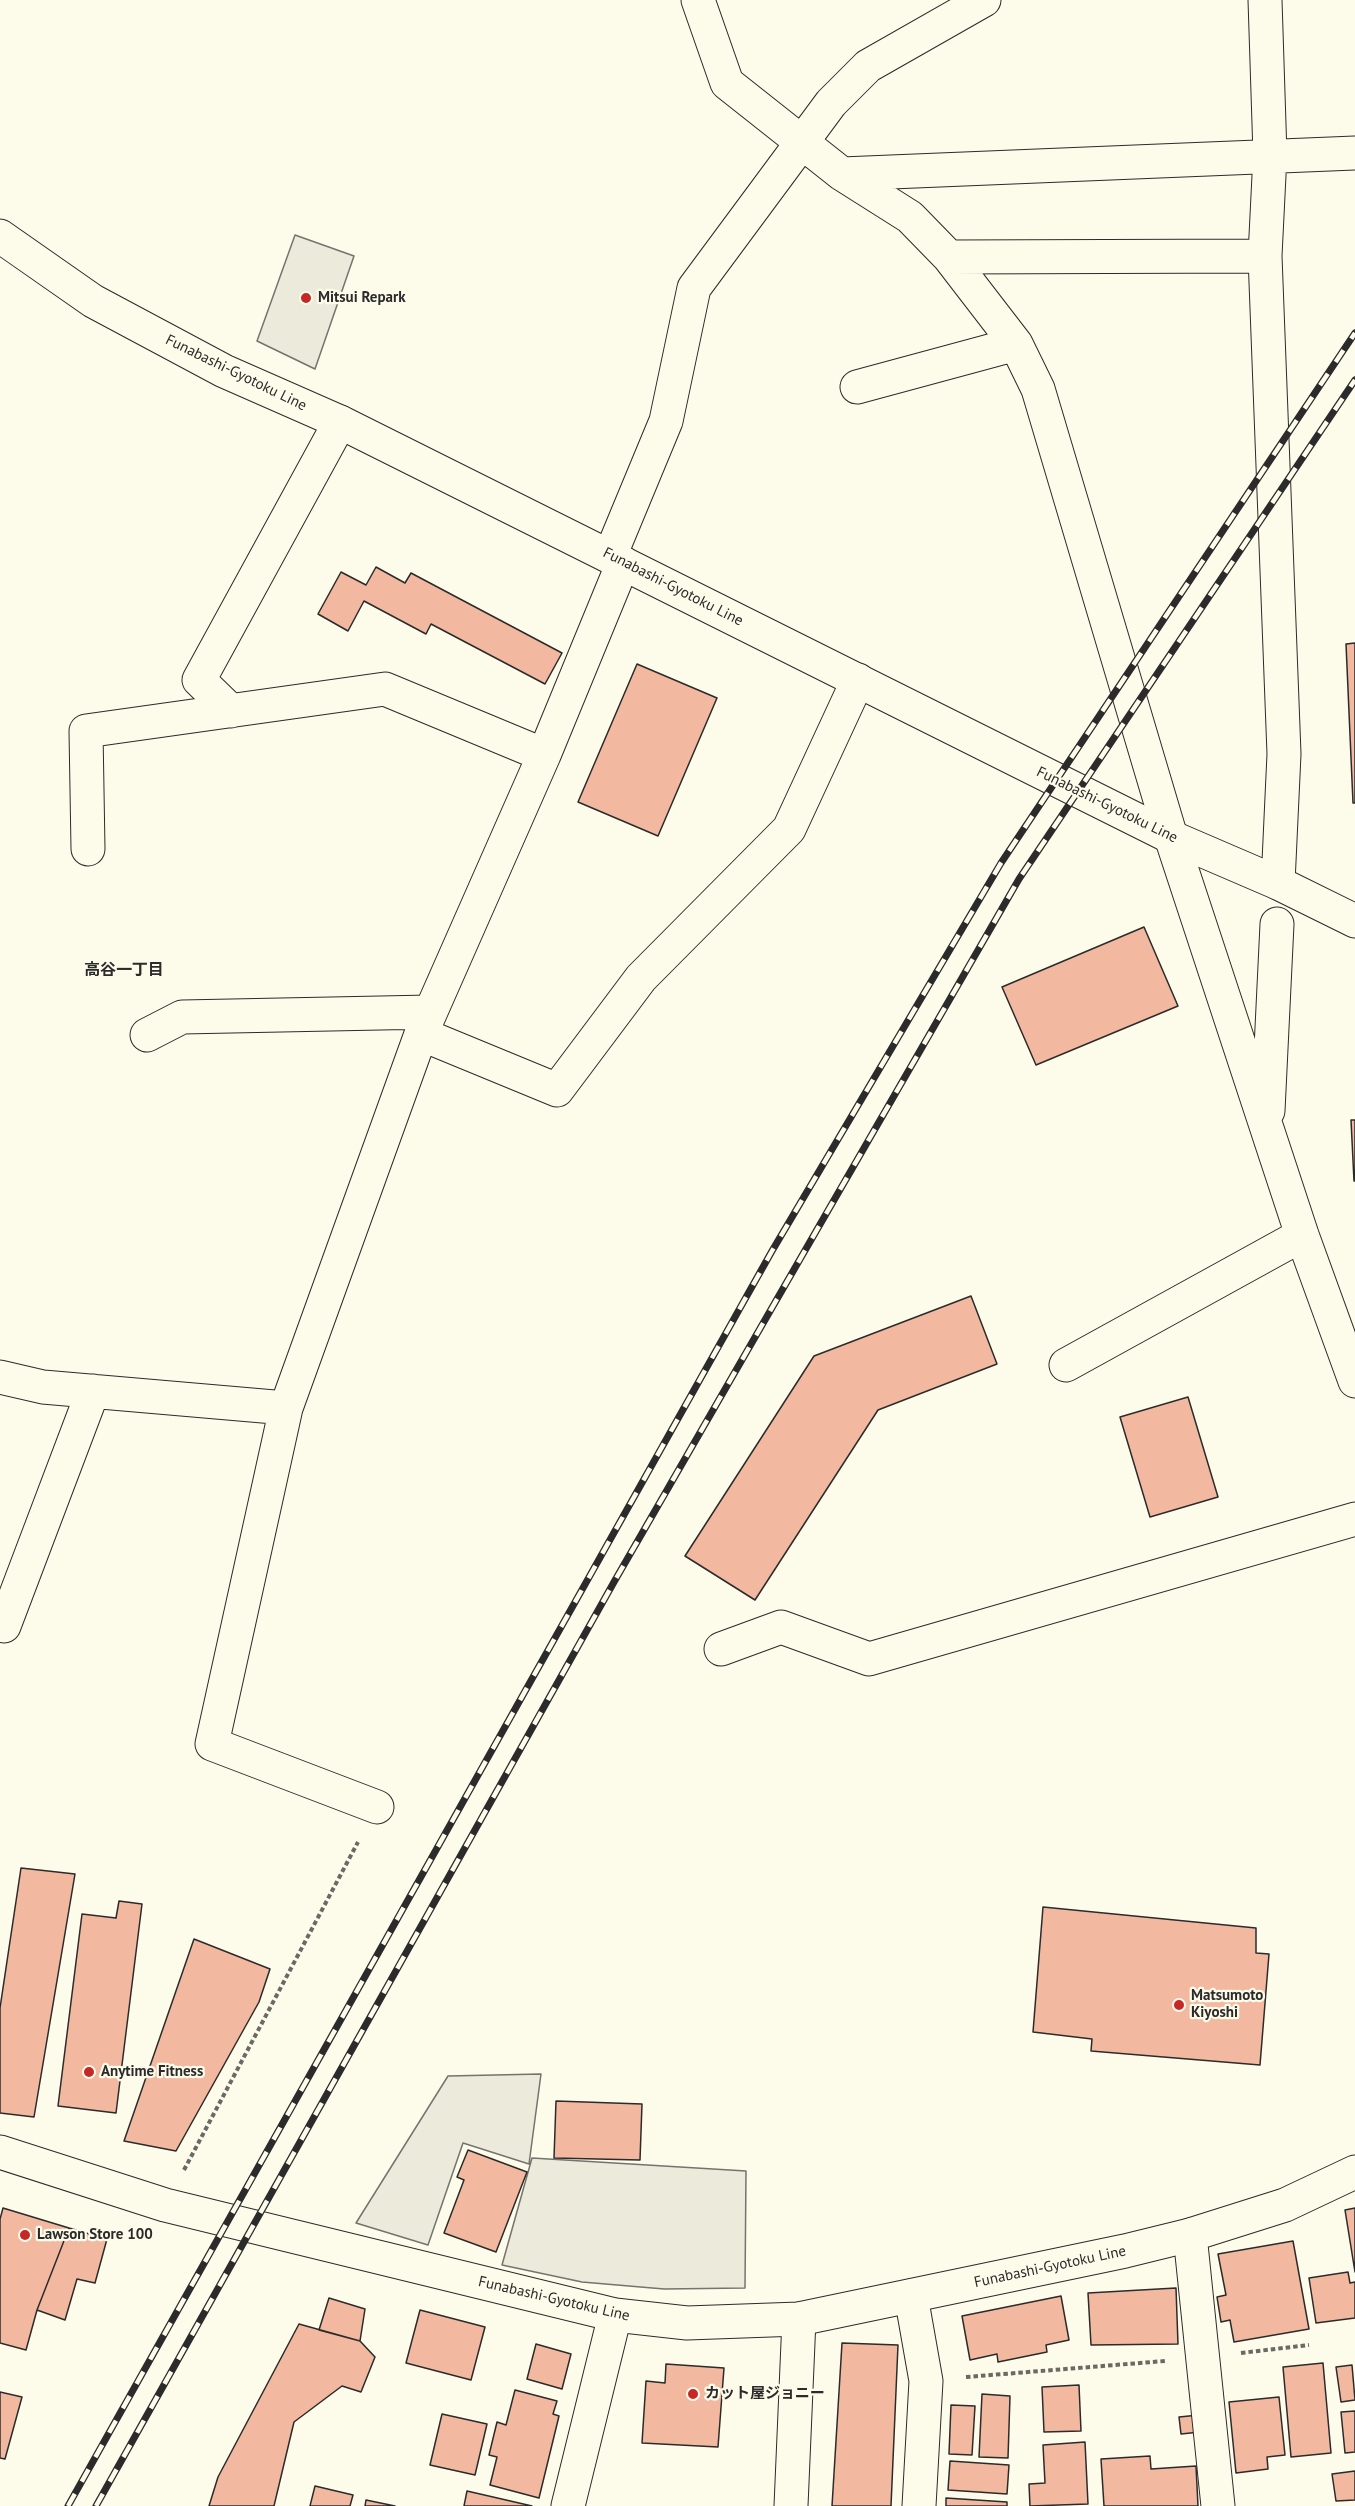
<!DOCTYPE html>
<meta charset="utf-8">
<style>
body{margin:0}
canvas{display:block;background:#fdfbea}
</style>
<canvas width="1355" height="2506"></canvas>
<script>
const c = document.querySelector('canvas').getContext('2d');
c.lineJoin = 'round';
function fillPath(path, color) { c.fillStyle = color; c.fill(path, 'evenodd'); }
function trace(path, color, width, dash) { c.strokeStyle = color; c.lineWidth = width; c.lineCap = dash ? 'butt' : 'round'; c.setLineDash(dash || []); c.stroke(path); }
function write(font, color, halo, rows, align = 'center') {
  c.font = font + ' "PT Sans","Noto Sans JP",sans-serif'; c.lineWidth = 4.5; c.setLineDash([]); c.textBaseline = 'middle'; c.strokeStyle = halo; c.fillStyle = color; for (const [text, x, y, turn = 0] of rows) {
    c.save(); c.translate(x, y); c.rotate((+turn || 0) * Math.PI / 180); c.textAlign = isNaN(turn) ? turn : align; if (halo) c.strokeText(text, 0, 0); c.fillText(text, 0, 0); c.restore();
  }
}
const parking = new Path2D(`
 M295,235L354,256L315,369L257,341Z
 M541,2074L529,2164L463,2143L428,2245L356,2223L448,2076Z
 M532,2158L746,2171L745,2288L664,2289L582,2282L502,2265Z`);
fillPath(parking, '#eceadb');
trace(parking, '#74746e', 1.5);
const building = new Path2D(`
 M376,567L405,583L411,573L562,653L545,684L431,624L426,634L364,601L348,631L318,614L341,572L366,585Z
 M1355,643V803H1353L1346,644Z
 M637,664L717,698L658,836L578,802Z
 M1144,927L1178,1006L1036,1065L1002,987Z
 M1351,1120H1355V1181H1354Z
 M971,1296L997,1364L878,1410L755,1600L685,1556L814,1356Z
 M1188,1397L1218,1497L1150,1517L1120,1417Z
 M21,1868L75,1874L34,2117L0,2113V2008Z
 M119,1901L142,1904L116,2113L58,2106L82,1914L116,1918Z
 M1043,1907L1256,1928V1953L1269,1954L1260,2065L1091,2051L1092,2039L1033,2032Z
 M194,1939L270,1969L259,2002L176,2151L124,2141Z
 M556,2101L642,2104L640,2160L554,2158Z
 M468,2150L527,2172L496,2252L444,2233L464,2180L457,2177Z
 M3,2208L69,2228L37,2310L26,2350L0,2343V2219Z
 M1355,2208V2272L1345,2210Z
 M69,2228L107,2239L95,2283L77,2279L65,2320L37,2310Z
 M1293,2241L1309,2329L1234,2342L1230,2320L1221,2322L1217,2297L1226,2295L1218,2254Z
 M1348,2272L1350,2283L1355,2282V2318L1316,2323L1309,2278Z
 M1176,2288L1178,2344L1091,2345L1088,2293Z
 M1061,2296L1069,2340L1046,2345L1047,2352L998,2362L997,2354L970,2360L962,2316Z
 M329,2298L365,2309L360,2341L319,2330Z
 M420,2310L485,2327L471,2380L406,2363Z
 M299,2324L360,2341L375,2357L361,2392L342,2386L294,2422L274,2506H209L218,2477Z
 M842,2343L898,2345L891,2506H832Z
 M536,2344L571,2354L562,2389L527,2379Z
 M1323,2363L1331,2453L1291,2457L1283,2367Z
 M666,2364L724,2368L718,2447L642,2443L646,2381L665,2383Z
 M1352,2365L1355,2400L1341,2402L1336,2367Z
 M1079,2385L1081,2431L1044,2432L1042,2387Z
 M515,2390L557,2401L553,2414L559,2416L539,2498L490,2485L497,2457L489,2455L497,2422L506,2425Z
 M0,2392L22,2397L5,2459L0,2458Z
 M982,2394L1010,2396L1008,2458L979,2457Z
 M1279,2397L1285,2455L1267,2457L1268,2469L1236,2473L1229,2402Z
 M951,2405L975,2406L972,2455L949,2454Z
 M1355,2411V2452L1345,2453L1341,2412Z
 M442,2414L487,2424L475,2475L430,2465Z
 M1199,2415L1200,2432L1181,2434L1179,2417Z
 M1085,2442L1088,2504L1030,2506L1029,2484L1045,2483L1043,2445Z
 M1150,2456L1151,2469L1196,2466L1198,2506H1104L1101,2459Z
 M950,2461L1009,2465L1007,2494L948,2490Z
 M1355,2471V2500L1336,2501L1332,2474Z
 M315,2486L353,2495L350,2506H310Z
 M467,2491L532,2506H464Z
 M946,2498L1007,2502V2506H946Z
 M366,2500L395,2506H365Z`);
fillPath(building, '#f2b8a0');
trace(building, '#2b2b2b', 1.5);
const minor = new Path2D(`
 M698,0L727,83L842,174L910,217L949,257L1016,344L1038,389L1171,837L1302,1235L1355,1381
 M1265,0L1270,155L1265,256L1284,754L1278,883
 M842,174L1355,153
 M949,257L1265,256
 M857,387L1016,344
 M610,556L666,421L694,288L831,103L868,66L984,0
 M231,711L199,680L340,422
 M88,849L86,731L385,689L544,755
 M421,1034L557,1090L641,978L789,829L858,680
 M147,1035L182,1017L430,1012
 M1268,1111L1277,924
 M1066,1365L1302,1235
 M0,1377L43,1387L286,1408
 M4,1626L93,1391
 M721,1649L781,1627L869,1659L1355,1519
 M377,1807L212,1744L286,1408L421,1034L544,755L623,563
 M1190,2235L1218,2506
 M911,2296L926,2381L919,2506
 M568,2506L615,2315
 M791,2506L799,2319`);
const major = new Path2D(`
 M0,236L93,301L224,371L340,422L1171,837L1278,883L1355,921
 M0,2152L165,2205L615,2315L687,2323L799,2319L1125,2251L1190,2235L1285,2205L1355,2172`);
trace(minor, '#2b2b2b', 35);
trace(major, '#2b2b2b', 35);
trace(new Path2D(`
 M184,2170L358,1842
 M1241,2353L1309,2345
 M966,2377L1165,2361`), '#6a6964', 4, [4.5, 3]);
trace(minor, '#fdfbea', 33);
trace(major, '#fdfbea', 33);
const rail = new Path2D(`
 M68,2506L772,1251L1001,863L1355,333
 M96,2506L614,1582L1019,879L1355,380`);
trace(rail, '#2b2b2b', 7);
trace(rail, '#fdfbea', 4.5, [14]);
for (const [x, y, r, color] of [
 [306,298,6,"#c62828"],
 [1179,2005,6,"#c62828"],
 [89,2072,6,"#c62828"],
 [25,2235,6,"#c62828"],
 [693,2394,6,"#c62828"]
]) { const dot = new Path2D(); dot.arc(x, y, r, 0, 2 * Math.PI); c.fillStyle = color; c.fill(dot); trace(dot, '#fdfbea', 2); }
write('bold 15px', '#2b2b2b', '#fdfbea', [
 ["Mitsui Repark",318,298],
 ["Matsumoto",1191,1996],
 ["Kiyoshi",1191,2013],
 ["Anytime Fitness",101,2072],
 ["Lawson Store 100",37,2235],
 ["カット屋ジョニー",705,2394]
], 'left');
write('15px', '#2b2b2b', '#fdfbea', [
 ["Funabashi-Gyotoku Line",236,373,26],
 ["Funabashi-Gyotoku Line",673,587,27],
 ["Funabashi-Gyotoku Line",1107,805,26],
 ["Funabashi-Gyotoku Line",1050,2267,-12],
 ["Funabashi-Gyotoku Line",554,2299,13]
]);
write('bold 16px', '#2b2b2b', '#fdfbea', [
 ["高谷一丁目",124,970]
]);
</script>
